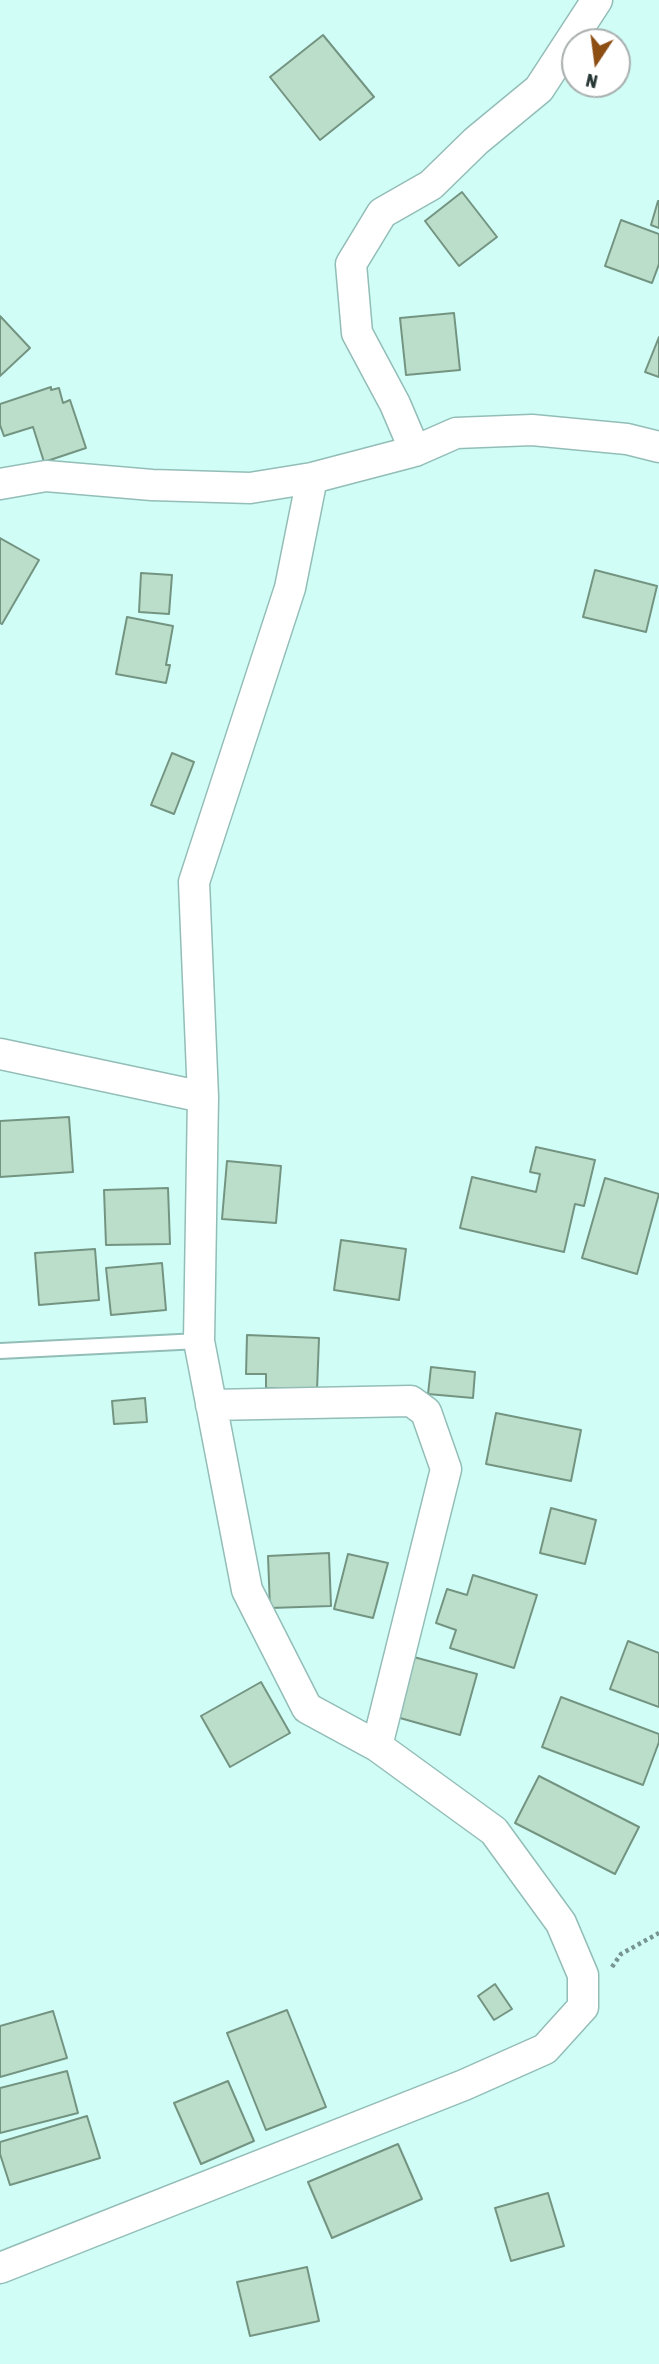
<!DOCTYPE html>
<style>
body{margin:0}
#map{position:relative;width:659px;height:2364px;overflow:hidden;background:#d1fdf7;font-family:"Asap Condensed",sans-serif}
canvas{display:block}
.north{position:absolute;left:561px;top:28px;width:70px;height:70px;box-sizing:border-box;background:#fff;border:2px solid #a8afae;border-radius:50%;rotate:193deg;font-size:19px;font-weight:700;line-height:28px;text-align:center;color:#263735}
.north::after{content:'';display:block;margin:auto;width:24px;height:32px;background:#8d4e14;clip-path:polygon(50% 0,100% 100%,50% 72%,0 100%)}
</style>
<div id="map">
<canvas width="659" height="2364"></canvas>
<div class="north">N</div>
</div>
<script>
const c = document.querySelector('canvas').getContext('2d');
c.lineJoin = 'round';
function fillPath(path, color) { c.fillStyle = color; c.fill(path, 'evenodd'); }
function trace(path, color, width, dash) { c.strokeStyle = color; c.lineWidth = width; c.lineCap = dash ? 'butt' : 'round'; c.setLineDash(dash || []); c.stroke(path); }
const building = new Path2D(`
 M323,35L374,97L320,140L270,77Z
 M462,192L497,237L459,266L425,221Z
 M658,201H659V228L651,225Z
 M621,220L659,234V264L652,283L605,266Z
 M454,313L460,370L406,375L400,318Z
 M0,316L30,348L0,376Z
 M659,337V377L645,372Z
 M51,387V390L59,388L63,403L70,400L86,448L44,462L33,427L4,436L0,425V404Z
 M0,538L39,560L2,624L0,623Z
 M595,570L657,586L646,632L583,617Z
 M141,573L172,575L169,614L139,612Z
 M127,617L173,626L166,665H170L166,683L116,674Z
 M172,753L194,762L174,814L151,805Z
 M69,1117L73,1172L0,1177V1121Z
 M536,1147L595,1160L584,1206L575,1204L564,1252L460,1228L472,1177L536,1192L540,1174L530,1172Z
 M227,1161L281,1166L276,1223L222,1219Z
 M605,1178L659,1194L637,1274L582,1258Z
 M168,1188L170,1244L106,1245L104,1190Z
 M341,1240L406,1249L399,1300L334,1290Z
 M95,1249L99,1300L39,1305L35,1253Z
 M162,1263L166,1310L111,1315L106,1268Z
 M247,1335L319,1338L317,1390L266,1388V1374H246Z
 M431,1367L475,1372L473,1398L428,1394Z
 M145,1398L147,1422L114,1424L112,1401Z
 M496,1413L581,1430L571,1481L486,1464Z
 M551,1508L596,1520L585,1564L540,1553Z
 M329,1553L331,1606L270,1608L268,1556Z
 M348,1554L388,1563L373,1618L334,1609Z
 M473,1575L537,1595L514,1668L450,1648L456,1630L436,1623L447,1589L467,1595Z
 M628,1641L659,1653V1707L610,1689Z
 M410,1656L477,1674L460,1735L393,1716Z
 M261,1682L290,1733L230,1767L201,1716Z
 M561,1697L659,1734V1742L643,1785L542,1747Z
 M539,1776L639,1827L615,1874L515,1823Z
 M495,1984L512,2009L494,2020L478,1996Z
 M287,2010L326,2107L266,2130L227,2033Z
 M53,2011L67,2058L0,2077V2026Z
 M67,2071L78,2113L0,2133V2088Z
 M228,2081L254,2141L201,2164L174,2103Z
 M87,2116L100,2158L10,2185L0,2154V2142Z
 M398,2144L422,2199L332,2238L308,2182Z
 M548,2193L564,2246L511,2261L495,2208Z
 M307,2267L319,2321L250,2336L237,2282Z`);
fillPath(building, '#bbdeca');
trace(building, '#749482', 2);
const service = new Path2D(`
 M0,1351L199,1341`);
const minor = new Path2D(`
 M415,451L395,404L357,333L351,264L382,213L431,185L476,141L539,89L597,0
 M0,484L46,476L152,485L250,488L312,478L415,451L456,433L532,430L627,439L659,447
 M0,1054L203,1097
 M211,1405L411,1401L426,1412L446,1469L377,1746
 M0,2268L464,2085L545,2049L583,2007V1975L561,1923L494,1831L377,1746L307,1708L247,1590L199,1341L203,1097L194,882L290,588L312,478`);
trace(service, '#93bdb7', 18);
trace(minor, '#93bdb7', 33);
trace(new Path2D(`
 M612,1967L621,1954L659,1933`), '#769490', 4.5, [3.5, 3.5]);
trace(service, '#fff', 14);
trace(minor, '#fff', 30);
</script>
